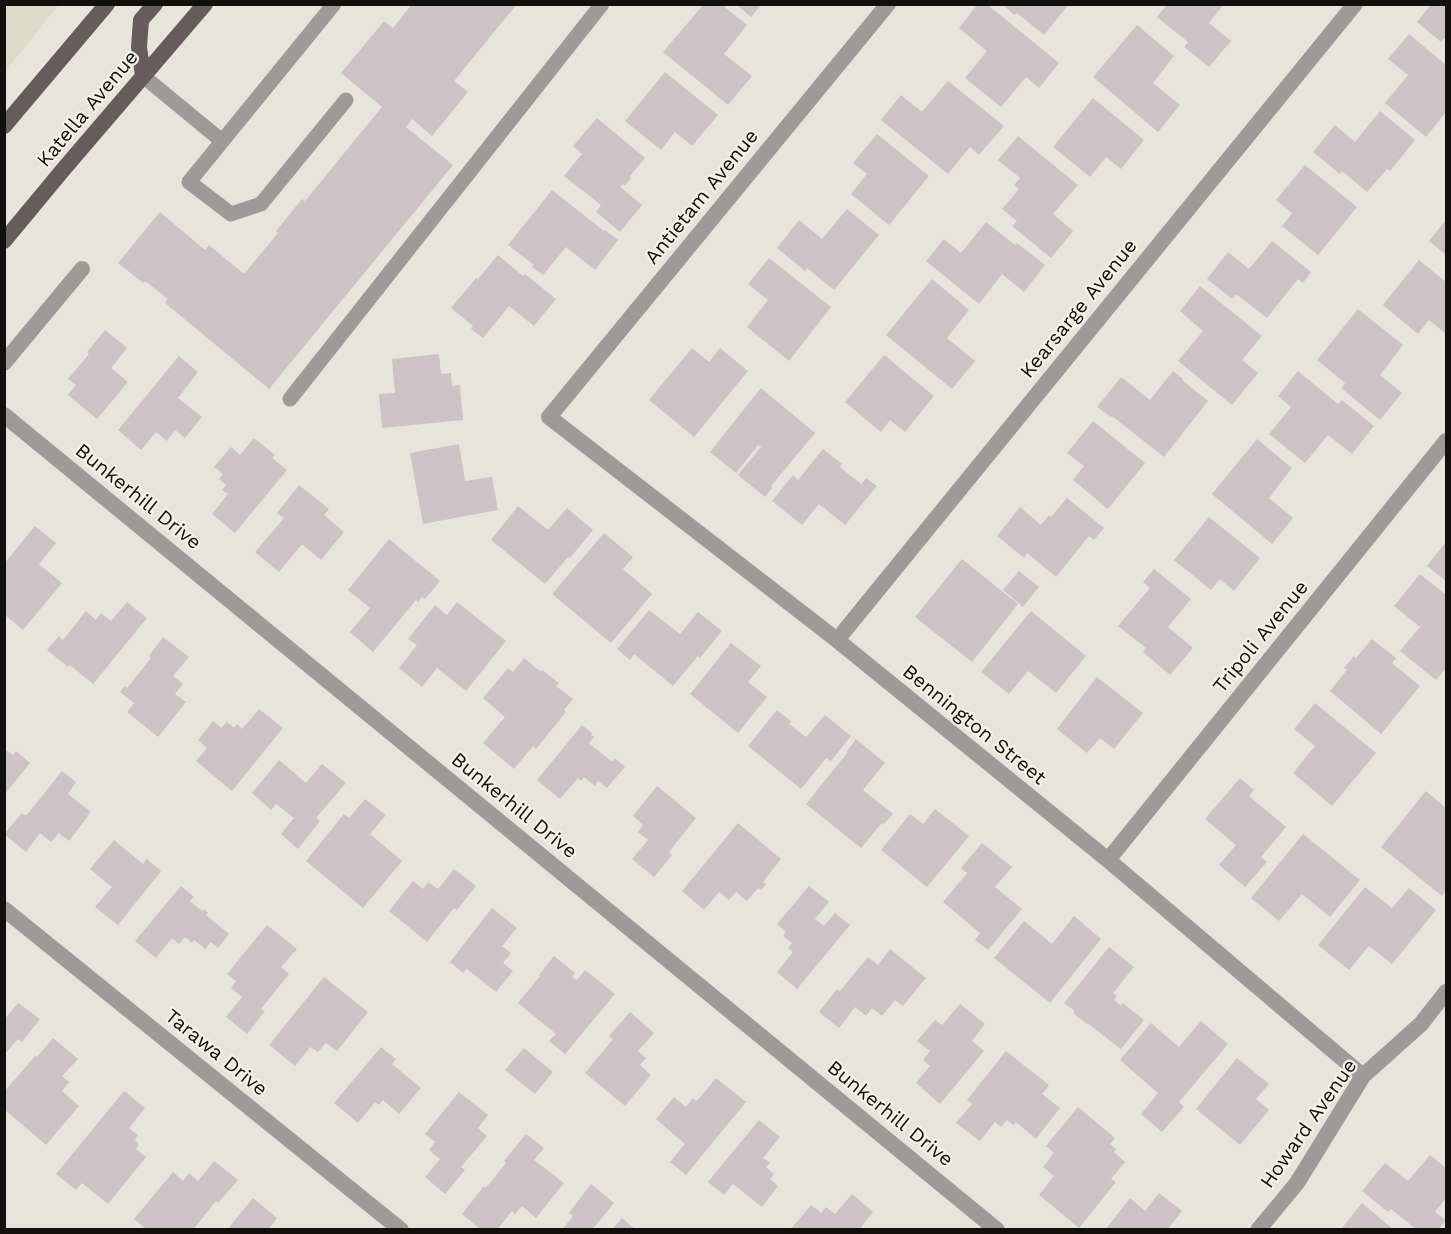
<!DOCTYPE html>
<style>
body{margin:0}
#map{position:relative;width:1451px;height:1234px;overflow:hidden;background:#e7e5db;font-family:"Work Sans",sans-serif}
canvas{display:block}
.frame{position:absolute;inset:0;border:6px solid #11100d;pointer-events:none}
</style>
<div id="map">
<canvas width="1451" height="1234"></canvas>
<div class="frame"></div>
</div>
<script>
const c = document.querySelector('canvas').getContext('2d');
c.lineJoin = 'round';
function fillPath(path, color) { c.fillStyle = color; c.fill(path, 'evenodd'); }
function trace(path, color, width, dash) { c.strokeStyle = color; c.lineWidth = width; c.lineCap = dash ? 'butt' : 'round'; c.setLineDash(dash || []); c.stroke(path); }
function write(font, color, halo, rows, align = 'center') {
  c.font = font + ' "Work Sans",sans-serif'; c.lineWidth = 4.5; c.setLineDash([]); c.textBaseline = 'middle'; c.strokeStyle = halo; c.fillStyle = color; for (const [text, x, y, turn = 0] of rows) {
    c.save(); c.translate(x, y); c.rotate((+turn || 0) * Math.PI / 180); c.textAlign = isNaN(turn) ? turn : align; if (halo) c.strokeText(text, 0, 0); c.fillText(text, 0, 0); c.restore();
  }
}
fillPath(new Path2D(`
 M5,4L59,5L5,72L4,5Z`), '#dfdbca');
fillPath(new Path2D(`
 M412,4H517L454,81L468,92L432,136L412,119L406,127L453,165L269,389L165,303L168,299L145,281L143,283L118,263L160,212L205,250L209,245L244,274L278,233L276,231L302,199L305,201L382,107L341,73L384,21L393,28Z
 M736,4H762L751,17Z
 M1002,4H1069L1044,35L1017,13L1014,15Z
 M1167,4H1224L1209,23L1231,41L1209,67L1184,47L1188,42L1157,17Z
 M1431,4H1446V40L1444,38L1441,42L1417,22Z
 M703,5H722L747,25L724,54L752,76L728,105L663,52Z
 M977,5H988L1059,63L1039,88L1026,77L1001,107L965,78L987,51L959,28Z
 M1137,25L1174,56L1153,83L1180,105L1158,132L1093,77Z
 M1409,34L1446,65V112L1426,137L1385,103L1408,75L1388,59Z
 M665,72L718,115L692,146L675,132L661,150L625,121Z
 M948,81L1004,126L979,155L970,147L948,174L881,120L901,95L922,112Z
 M1093,98L1144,140L1121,169L1106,157L1090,177L1053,147Z
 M1380,111L1415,140L1390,171L1387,169L1367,192L1342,171L1340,174L1313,152L1335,125L1355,142Z
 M597,118L645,158L630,176L631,178L625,186L623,184L620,187L642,205L620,232L596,212L601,205L564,176L582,154L573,146Z
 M877,134L929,176L889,225L851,194L867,174L853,163Z
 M1018,136L1078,185L1053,214L1073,231L1051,258L1012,226L1017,221L1002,209L1019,189L1014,185L1020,178L998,160Z
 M1305,165L1357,207L1318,255L1282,226L1292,213L1276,200Z
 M552,190L604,231L605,230L618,240L595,270L566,247L543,275L532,267L534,265L508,245Z
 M847,209L879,235L834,290L807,268L805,271L777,248L799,220L822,239Z
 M1446,220V255L1429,241Z
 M986,222L1015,245L1017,243L1045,265L1024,292L1002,274L979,304L926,261L944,239L961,253Z
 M1272,241L1311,272L1303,283L1298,279L1267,318L1236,294L1232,299L1207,279L1228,252L1249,269Z
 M498,255L523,276L525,274L556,299L534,326L509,306L483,338L471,329L473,326L451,308L476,278L478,279Z
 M769,258L831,307L789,361L747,327L768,300L748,284Z
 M1419,260L1446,282V334L1429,320L1418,334L1383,305Z
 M932,279L969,310L947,338L975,361L952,389L886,335Z
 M1200,286L1262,336L1242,360L1258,373L1232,405L1178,361L1203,331L1180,311Z
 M1358,309L1403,345L1380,375L1402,393L1380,420L1341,388L1345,383L1317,360Z
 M105,330L127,348L111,368L128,382L97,419L68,395L76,385L68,379L89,354L87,352Z
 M692,348L709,362L720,348L748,371L694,437L649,400Z
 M439,354L441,374L451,373L452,386L460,385L463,420L382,428L379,394L395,393L392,359Z
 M884,355L934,396L905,432L890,420L881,432L845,402Z
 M179,356L198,372L178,398L202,417L185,438L175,430L167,441L156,432L141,450L118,430Z
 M1173,371L1183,379L1182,380L1208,401L1164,457L1112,416L1111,417L1097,407L1121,377L1150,400Z
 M1298,371L1338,404L1342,400L1374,426L1352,454L1328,435L1305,463L1269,434L1291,407L1278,396Z
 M761,388L815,433L771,486L772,488L765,497L738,475L761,447L758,445L736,473L710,452Z
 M1093,421L1145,463L1108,509L1073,480L1084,466L1067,453Z
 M254,438L275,455L272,458L287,470L235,533L212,514L228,494L222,490L226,485L219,479L223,474L214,467L231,447L240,455Z
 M1257,439L1292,468L1269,498L1293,518L1272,544L1212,494Z
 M459,444L465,481L492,477L498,510L423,524L410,453Z
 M823,449L842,464L840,467L861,484L866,478L877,486L845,525L819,504L802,525L772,501L793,475L798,480Z
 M299,485L329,509L324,515L344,532L321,560L302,544L279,572L255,552L284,518L277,513Z
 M1067,498L1104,528L1094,540L1089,536L1056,577L1027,553L1024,558L997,536L1020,507L1041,525L1049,515L1051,517Z
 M518,506L548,530L567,508L593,530L570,558L568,557L545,584L491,540Z
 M1209,517L1260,558L1234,591L1220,579L1211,590L1174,560Z
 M35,526L56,543L39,564L62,583L23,630L4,614V564Z
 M604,533L633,557L623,569L652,594L611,643L552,594Z
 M389,539L440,581L425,599L422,597L418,602L416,600L373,652L350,632L370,608L348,590Z
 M1446,542V581L1427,566Z
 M962,559L1018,604L972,662L915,617Z
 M1154,569L1191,599L1168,627L1193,648L1170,675L1143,652L1146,648L1118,626L1150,588L1143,582Z
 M1019,571L1039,587L1023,607L1003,590Z
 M1420,574L1446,595V668L1436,680L1400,651L1420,627L1394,606Z
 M127,602L147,618L93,684L70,665L68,667L47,650L59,636L63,640L86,611L96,620L101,613L111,621Z
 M457,602L506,641L466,691L437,668L422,687L399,668L417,645L408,639L435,605L447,615Z
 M649,610L680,634L698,612L722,631L700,658L698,656L673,686L634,654L630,660L617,649Z
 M1031,611L1086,656L1056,693L1028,671L1009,694L981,672Z
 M163,637L189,657L173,676L183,684L175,694L186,702L158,737L127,712L134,703L120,692L125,686L127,688L151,658L149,656Z
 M1372,639L1396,658L1392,663L1420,686L1381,734L1330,691L1347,670L1344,668L1354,656L1356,658Z
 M731,643L761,666L748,682L767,697L738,733L690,694Z
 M524,658L541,672L542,670L559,683L556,686L573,699L564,710L566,712L536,749L533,746L514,769L483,743L505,717L483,698L508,668L513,672Z
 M1097,677L1143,713L1114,749L1100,738L1087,753L1057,729Z
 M1315,703L1376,753L1332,806L1293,773L1315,746L1294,729Z
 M259,709L283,728L232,791L196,761L207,748L198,740L213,721L221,728L227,722L234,728L237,724L242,729Z
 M777,710L791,721L789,724L806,737L825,715L851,736L831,761L826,758L801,789L748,746Z
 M582,725L592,733L591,734L594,737L589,743L612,762L615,758L625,767L607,788L598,781L595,786L584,777L581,781L578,778L560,799L537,780Z
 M856,739L885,763L863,790L893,814L884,824L882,823L861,848L806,804L848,752L847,751Z
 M4,749L13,755L16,751L30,763L4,795Z
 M279,760L306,783L322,764L346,783L316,818L320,821L298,849L281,834L294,818L276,804L271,810L252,793Z
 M62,771L76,782L68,794L91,812L69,841L59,833L51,842L40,833L26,852L4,834L22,813L26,816Z
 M1240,778L1254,790L1249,796L1286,827L1261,857L1267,862L1245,887L1219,865L1236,845L1205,819Z
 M657,786L696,818L669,852L672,855L654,877L632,859L648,840L638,832L643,825L633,816Z
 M1426,791L1446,808V890L1442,896L1381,847Z
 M365,799L386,815L370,834L402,861L363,908L306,861L344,814L349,818Z
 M935,809L969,836L927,887L881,850L910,814L923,824Z
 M738,823L781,859L763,882L766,884L761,890L758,888L747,901L736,892L729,900L719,892L704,910L682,891Z
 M1303,834L1360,880L1330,917L1302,894L1279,921L1251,898Z
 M114,840L143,864L147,859L161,871L118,925L95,907L112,887L90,869Z
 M982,843L1012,867L995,887L1022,909L988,950L975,940L980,933L943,902L967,873L961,868Z
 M454,869L476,886L457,910L454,908L427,942L389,911L413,881L423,889L428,882L438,889Z
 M181,886L194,897L190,901L202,911L204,909L208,913L206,915L229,934L218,948L211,942L205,949L194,940L192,943L185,937L179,944L172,938L156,958L135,941Z
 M809,886L829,902L815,919L824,926L835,913L850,925L797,989L777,972L793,952L788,948L792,943L783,936L786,932L777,924Z
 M1365,887L1392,908L1409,888L1436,910L1392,964L1369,946L1349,970L1318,945Z
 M492,908L517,928L502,946L511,953L503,963L513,971L496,992L467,969L463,973L450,962Z
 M1074,916L1101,939L1050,1003L994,958L1024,921L1052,944Z
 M267,925L297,949L281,967L289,974L261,1009L265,1011L247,1034L226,1017L242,997L231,988L236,981L227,974Z
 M1109,947L1134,967L1113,993L1117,996L1114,1000L1121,1006L1123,1003L1144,1020L1121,1049L1087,1023V1024L1073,1013L1075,1011L1064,1003Z
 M890,949L926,978L903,1006L895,1000L882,1016L872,1008L866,1016L855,1007L839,1028L819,1012L837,989L840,991L868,957L878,965Z
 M554,956L575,973L572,977L577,980L585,970L615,994L565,1054L549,1041L556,1034L518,1003L540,976L539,975Z
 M324,977L368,1012L337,1051L326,1043L318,1052L310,1047L295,1066L269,1045Z
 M18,1003L40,1019L22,1042L18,1039L4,1055V1020Z
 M960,1004L985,1024L972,1041L984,1051L940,1104L916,1083L930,1066L923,1060L930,1051L917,1041L935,1020L942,1025Z
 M630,1012L654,1033L638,1051L646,1058L640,1065L651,1075L625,1106L585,1073L613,1039L609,1036Z
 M1201,1021L1228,1044L1179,1102L1184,1107L1162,1132L1141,1114L1158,1093L1120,1060L1151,1023L1179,1047Z
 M53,1038L78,1059L62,1076L69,1082L62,1091L79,1106L46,1145L4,1109V1092L36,1055L37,1057Z
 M381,1047L396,1059L392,1064L421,1088L399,1114L383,1100L379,1105L375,1102L358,1123L334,1103Z
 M524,1048L553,1072L535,1094L505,1070Z
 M1006,1051L1049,1085L1042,1094L1060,1108L1036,1139L1016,1122L1013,1125L1007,1120L1001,1127L995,1122L980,1141L956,1123L972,1104L967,1100Z
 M1237,1058L1269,1084L1256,1099L1269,1110L1240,1145L1196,1109Z
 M716,1078L746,1102L686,1175L670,1162L685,1144L656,1119L674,1097L686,1107L693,1098L697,1101Z
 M124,1091L145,1108L129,1128L138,1135L135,1140L139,1144L136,1149L146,1157L108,1204L82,1183L76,1190L56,1174Z
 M459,1092L488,1115L478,1128L487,1136L461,1167L465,1170L445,1194L425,1177L440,1159L429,1150L435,1142L425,1134Z
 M1078,1107L1115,1138L1110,1144L1116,1149L1114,1152L1125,1162L1111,1179L1116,1182L1079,1228L1039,1195L1054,1176L1043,1167L1054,1153L1046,1146Z
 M759,1120L780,1137L763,1158L770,1163L766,1167L774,1174L770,1179L778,1186L762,1207L733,1184L724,1195L708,1182Z
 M526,1134L544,1148L534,1160L564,1183L536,1218L522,1206L515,1214L512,1211L497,1230H481L462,1214L484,1186L486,1188L506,1163L504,1161Z
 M1430,1155L1446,1168V1198L1435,1212L1446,1220L1438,1230H1417L1391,1209L1388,1212L1362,1191L1385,1163L1408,1181Z
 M214,1161L238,1180L218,1203L216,1201L193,1230H147L134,1219L173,1172L183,1181L189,1173L198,1181Z
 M591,1184L614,1203L592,1230H562L573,1216L569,1213Z
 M1159,1193L1182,1211L1167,1230H1105L1130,1198L1145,1211Z
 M852,1194L873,1212L859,1230H790L811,1205L821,1213L826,1207L835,1214Z
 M253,1198L277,1218L268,1230H227Z
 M1362,1203L1394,1230H1344L1342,1228Z
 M622,1218L636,1230H612Z`), '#cdc2c6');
trace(new Path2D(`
 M334,4L189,182L231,214L261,204L346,100
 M143,76L222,141
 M290,399L602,4`), '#9e9a99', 15);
trace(new Path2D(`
 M888,4L549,417L837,640L1108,860L1363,1076
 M4,363L82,269
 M4,415L997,1230
 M837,640L1355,4
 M1108,860L1446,441
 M4,909L401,1230
 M1258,1230L1297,1183L1363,1076L1421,1024L1446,992`), '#9e9a99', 16);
trace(new Path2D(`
 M143,76L139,47L141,20L155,4
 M4,126L107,4
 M4,241L62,171L205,4`), '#655c5b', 16);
write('20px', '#11100d', '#f4f2e8', [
 ["Katella Avenue",88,109,-50],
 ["Antietam Avenue",702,197,-51],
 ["Kearsarge Avenue",1079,309,-51],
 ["Bunkerhill Drive",138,497,39],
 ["Tripoli Avenue",1261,637,-51],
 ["Bennington Street",974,725,39],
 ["Bunkerhill Drive",514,806,39],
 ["Tarawa Drive",216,1053,39],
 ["Bunkerhill Drive",890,1114,39],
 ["Howard Avenue",1309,1124,-55]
]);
</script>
